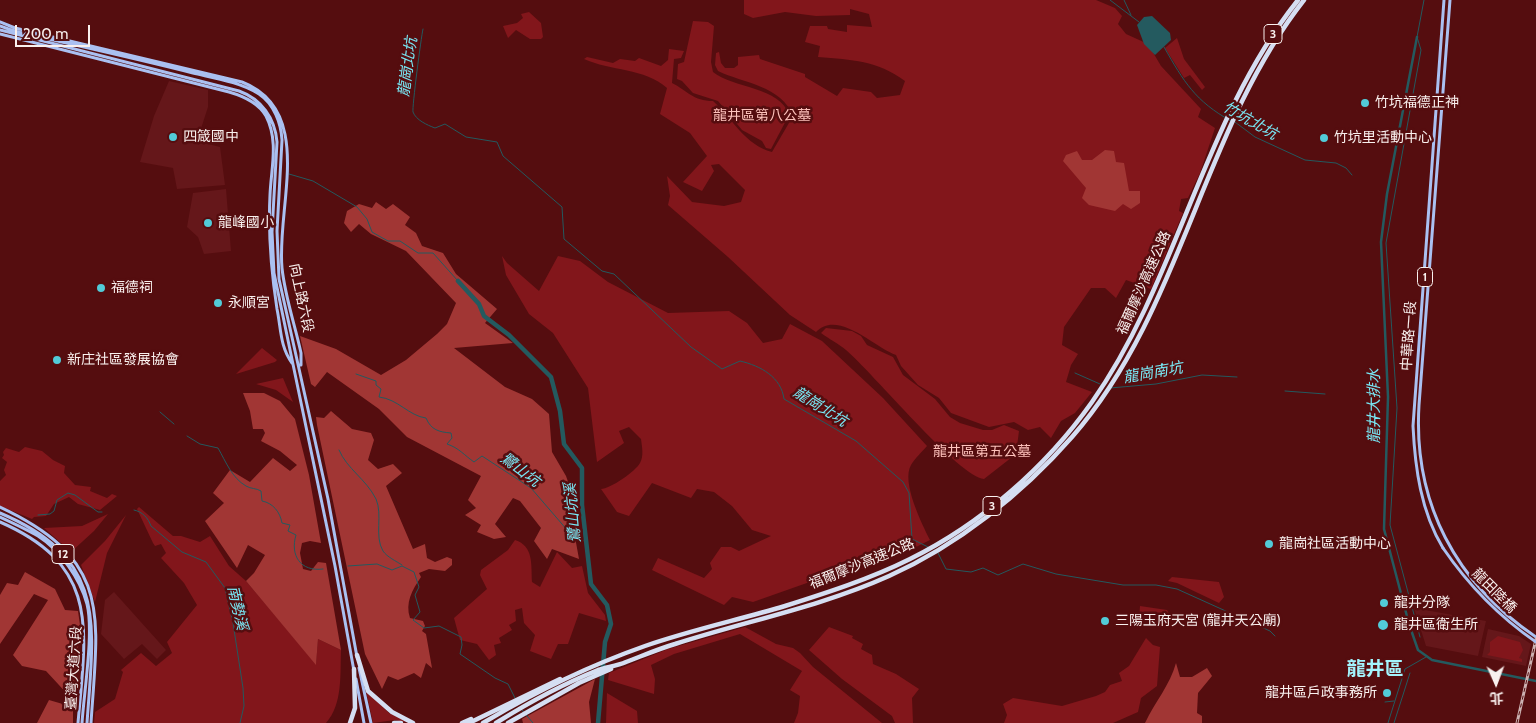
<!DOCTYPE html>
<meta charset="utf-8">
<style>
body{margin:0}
#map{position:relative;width:1536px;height:723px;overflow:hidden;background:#550d0f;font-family:Cabin,"Noto Sans TC",sans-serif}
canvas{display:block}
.north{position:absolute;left:1471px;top:658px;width:50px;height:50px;-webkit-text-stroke:4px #550d0f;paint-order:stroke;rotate:178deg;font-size:14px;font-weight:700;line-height:20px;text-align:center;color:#f9f0ee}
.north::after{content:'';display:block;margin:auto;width:18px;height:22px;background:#f9f0ee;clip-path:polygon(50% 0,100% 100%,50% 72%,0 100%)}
.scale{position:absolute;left:15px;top:25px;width:75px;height:22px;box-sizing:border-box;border:2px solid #f9f0ee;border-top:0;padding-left:6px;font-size:15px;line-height:18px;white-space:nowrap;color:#f9f0ee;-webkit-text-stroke:4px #550d0f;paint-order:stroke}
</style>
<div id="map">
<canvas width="1536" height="723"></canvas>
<div class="north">北</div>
<div class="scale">200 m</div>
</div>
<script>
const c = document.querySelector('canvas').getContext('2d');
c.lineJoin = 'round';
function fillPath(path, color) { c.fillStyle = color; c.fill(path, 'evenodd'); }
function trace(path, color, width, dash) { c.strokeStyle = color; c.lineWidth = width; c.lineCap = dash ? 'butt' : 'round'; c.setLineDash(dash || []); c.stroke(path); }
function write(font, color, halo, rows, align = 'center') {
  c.font = font + ' Cabin,"Noto Sans TC",sans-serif'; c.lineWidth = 5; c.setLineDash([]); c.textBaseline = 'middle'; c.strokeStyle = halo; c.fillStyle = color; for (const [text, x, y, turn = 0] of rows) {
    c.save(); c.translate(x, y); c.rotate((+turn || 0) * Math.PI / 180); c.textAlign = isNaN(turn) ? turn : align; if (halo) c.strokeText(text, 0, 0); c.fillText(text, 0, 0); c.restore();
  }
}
fillPath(new Path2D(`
 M169,81L208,90V107L197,141L220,147L225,185L177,189L173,168L140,162L154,116Z
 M226,189L231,251L204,254L198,237L187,227L193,193Z
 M114,592L166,650L157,659L142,644L124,659L101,634L105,600Z
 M1414,608L1486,621L1478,656L1426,646Z
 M1488,629L1519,636L1531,644L1526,666L1482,657Z`), '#65171a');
fillPath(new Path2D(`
 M744,0H1096L1115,8L1122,16L1118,24L1126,34L1148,44L1161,66L1201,109L1198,117L1215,128L1200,173L1188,198L1181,199L1179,211L1183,213L1151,289L1126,280L1116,298L1105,288H1091L1064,327L1062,345L1078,354L1071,365L1066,382L1092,392L1075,413L1061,421L1051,438L1040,427L1028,430L1014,422L989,427L951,413L939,398L918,385L901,366L896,355C875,348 838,309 816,332L790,315L728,257L668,205L670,196L667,176L692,202L724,206L741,202L745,190L719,164L711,165L714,171L702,191L683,182L707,156L690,133L660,114L667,88C645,68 610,71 584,59L587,57L613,63L620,59L635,61L639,58L661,66L668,60L669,49L684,51L681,58L674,59L672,83C688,91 693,101 713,101C733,119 745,145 772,152L793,116C782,86 743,83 718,71L715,65L716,53L719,52L721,63L725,68H734L738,65V57L759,55L760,59L805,74V77L837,96L843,88L871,92L877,98L900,95L905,81C876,60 853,60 818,57L820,46L805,42L810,26H827L828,29L847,32V25L872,27L869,14L850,9V15L816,16L785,12L753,18L744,14Z
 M529,12L541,23L543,37L541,39H530L516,30L508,38L503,26L517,23L523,18L521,14Z
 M693,21L708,22L714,26L711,62L713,72C732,88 781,87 789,115L771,149L766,148L762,141L742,130L718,101L693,93L682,81L677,79L678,64L684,62Z
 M1177,38L1184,59L1205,87L1202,90L1190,75L1184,78L1165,48Z
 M502,256L507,263L539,291L558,256L580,261L608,282L668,313L729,311L747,323L763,343L782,339L790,324L822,341L883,398L927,446C922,452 915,458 911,465C901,482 922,524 930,540L888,561L861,569L855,566L753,602L732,597L724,605L652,570L658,558L704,578L712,569L710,563L721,547H731L739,551L771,536L752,530L732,506L714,492L697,489L691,498L652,483L629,516L617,512L601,489C610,489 636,471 640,463C644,456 642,447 641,439L629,427L619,431L624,443L597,462L588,388L553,333L529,314L506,275Z
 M826,328L852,331L861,336L867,345L893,357L903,375L935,399L950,417L960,423L983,430H992L1004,425L1019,431L1016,454L984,479C960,478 871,371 846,350C839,344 829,339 821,333Z
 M262,348L277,360L275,362L236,374Z
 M283,378L293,402L276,390L256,384Z
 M25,447L42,451L53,460L65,466L64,473L75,485L91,487L90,491L107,498L112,494L117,496L100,510L78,504L69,497L54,504L46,516L34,517L32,519L0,506V481L6,475L4,470L7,462L2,458L4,455L3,452L6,448L19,452Z
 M139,507L173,536H181L200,542L210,536L229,566L246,581L316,664L318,639L341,650C340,674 343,704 326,723H94L95,712L115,699L123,672L121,670L141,653L156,666L172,653L167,642L197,605L184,583L161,558L166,553L161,544L155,546L153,543L137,509Z
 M108,514L94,531L71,552L44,528L82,526Z
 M126,515L107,553L95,602L81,565L105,541Z
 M515,540C534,546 531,565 532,582L540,587L557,552L572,568L582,566L588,593L605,615L606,621L579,613L568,644H558L551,659L530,651L535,635L524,623L522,608L515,610L516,621L509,625L512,630L499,638L501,643L494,645L496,655L489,660L477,644L460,640L454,618L487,589L480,575L481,570L508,550Z
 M1172,577L1219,582L1224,597L1219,603L1177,583L1168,581Z
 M1140,606L1167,610L1170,615L1161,620L1139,619Z
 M745,627L776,644L793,648L800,653L813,667L882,723H794L798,713L800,696L790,690L802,671L740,634L674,654L651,665L655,679L654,694L608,680L609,673L668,649Z
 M829,627L853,636L852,638L863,644L861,649L872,655L873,664L896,674L919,689L912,698L913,723H895L892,716L842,679L809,650Z
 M1498,636L1520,642L1523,650L1519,658L1522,659V662L1487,655L1490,652V642Z
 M1146,638L1153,645L1160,647L1157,686L1141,698L1138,712L1113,723H1004L1007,715L1003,704L1013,698L1062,706L1096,696L1105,692L1110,685L1122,681L1119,673L1129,666Z
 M366,691L389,713L410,723L395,720L373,723Z
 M607,693L637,711L638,723H606Z`), '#82161b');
fillPath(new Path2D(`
 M1105,150L1114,151L1116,162L1124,163L1129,191H1140V203L1131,209L1123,204L1115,211L1089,205L1082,198L1086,188L1063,161L1066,155L1077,151L1082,160H1092Z
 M376,202L386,209L393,204L410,217L405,225L416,233L422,246L443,253L456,274L497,309L485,323L513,343L454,348L505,387L532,399L549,414L552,452L566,476L574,499L573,526L579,559L552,549L547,559L534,541L541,528L520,501L513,498L495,524L506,537L494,539L477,532L481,525L465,515L476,508L468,500L481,476L407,437L379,409L327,372L315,387L311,384L300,336L336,349L381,375L406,360L437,334L447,324L456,303L406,251L371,234L359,224L351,232L344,223L347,211L359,204L372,208Z
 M243,393H264L280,401L295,419L309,475L321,543L310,541L302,543L300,553L303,569L311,571L318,562L326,563L341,650L318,639L316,665L246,581L254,573L265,555L248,545L237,568L205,521L224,503L213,493L230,470L250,482L273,458L290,471L297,465L280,451L261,441L265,433L263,429H253L250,411Z
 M331,411L352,429L371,433L374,440L368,460L378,469L393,464L402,473L386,486L413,549L425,544L427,558L435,562L447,557L452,559V565L445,571L429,569L419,573L421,577C412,590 405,603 410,618L423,621L425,626L422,631L426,634L432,668L426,663L421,678L414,673L398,680L388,676L382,689L365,654L317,425L316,417L324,418Z
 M25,572L55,589L65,610L78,611L80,625L74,695L71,698L46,671L22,666L13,655L48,600L34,594L0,644V595L7,583L18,585Z
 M1176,663L1180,677H1192L1207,668L1212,676L1198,693L1197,713L1202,716V723H1145C1155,702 1170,685 1176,663Z
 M595,679L589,702L591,723H523L522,719Z
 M49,700L73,707V723H37Z`), '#a13634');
fillPath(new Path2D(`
 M1152,16L1170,33L1171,40L1155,55L1144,44L1137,25L1144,17Z`), '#245a5f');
trace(new Path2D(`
 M1110,0L1139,22
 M1124,0L1131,15
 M423,29C421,38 412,107 413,112C416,120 427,125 435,128L445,124L466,137L497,142L503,156L562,207L564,239L602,271L614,274L691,347L722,369L740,361C761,366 781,377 784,399L856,441L903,482L909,493L912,539L928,547
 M1164,47C1184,82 1195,101 1231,121
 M1235,122L1255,137L1305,160L1336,163L1346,168L1352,175
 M289,174L313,181L357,207L367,219L372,232L379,236L388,241H400L418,253H433L458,281
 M1075,373L1100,384
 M356,374L376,381V385L381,389L379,397C398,399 409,416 426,418C431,430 439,432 451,433L452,438L447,444C459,448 464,455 474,462L482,456L531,488L568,531L587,543
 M1110,388L1156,384L1202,375L1237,377
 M1285,391L1325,394
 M160,412L174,424
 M187,436L200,444L218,448C226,462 232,478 246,486C251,489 256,488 261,491L262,501C273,503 280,512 282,523L290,525L288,531L296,535C290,555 300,572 323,569
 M339,450C347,469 366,479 376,499C383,515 374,536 383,551C387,557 396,561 402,565
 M134,510C143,512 148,518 151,526L182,552L206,562L225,588L233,623L243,688L244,706L240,723
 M38,515L50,514L54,511L57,500L68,493L75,495L98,512H102
 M938,553L946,569L971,572L983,568L998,575L1023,564L1056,574L1123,585H1156L1177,589L1270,631L1275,636
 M348,566L377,564L392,570L402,566L414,572L419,587L415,595L420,612L413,620L424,628L439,626L461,637L462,645L460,654L495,678L508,684L515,698
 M1420,637L1390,525L1397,408L1386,243L1421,50L1417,37L1424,0
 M1385,702L1394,701
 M522,710L533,723
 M1388,723L1405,669L1426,657
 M1394,723L1410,673`), '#245a5f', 1);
trace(new Path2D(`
 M1417,37L1387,194L1381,242L1388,397L1384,529L1409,624L1418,650L1432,660L1536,681`), '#245a5f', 2.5);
trace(new Path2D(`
 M458,281L479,304L484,316L509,335L551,377L560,411L564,444L582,468V505L591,584L607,605L611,624L605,642L598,723`), '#245a5f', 4.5);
trace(new Path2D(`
 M1450,0L1419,405C1413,503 1456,583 1536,637
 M0,22L15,28L242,82C316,111 276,207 282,268C285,297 295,325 301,353V365
 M0,26L14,31C74,45 134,58 193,73C214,78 240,82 259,94C274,104 281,123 282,140L277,231L279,279L328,499L357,657
 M0,30L239,91C261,99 275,118 277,142L272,232L274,273L335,566L354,671
 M0,34L229,92C243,96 258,102 266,116C279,141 271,169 270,195C268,234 271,270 277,309C281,328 280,347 292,363
 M0,507C113,560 98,615 91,723
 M0,513C108,559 94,623 87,723
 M0,517C13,523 26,529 38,536C60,550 80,578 87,604C94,632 84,692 82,723
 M0,522C101,566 86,630 78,723
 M1443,548C1421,512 1415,468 1413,426L1444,0
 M359,668L371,723
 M356,679L364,723`), '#aac0f1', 3);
trace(new Path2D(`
 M357,655L368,691L392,712L413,723
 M350,723L355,708L354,669
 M394,723H401
 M462,723L471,719
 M469,723L560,679
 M483,723C535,692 588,666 645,646C691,630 738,620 785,606C826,593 870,579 910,559C981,524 1046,467 1092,402C1179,278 1203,119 1298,0
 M496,723C528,703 563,684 598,670C607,667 617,666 626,662C642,656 658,649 675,644C746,621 820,607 889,576C958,545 1022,494 1072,437C1183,310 1201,131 1304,0
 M508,723L579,683L611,669`), '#d5def2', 4.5);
const rail = new Path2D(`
 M1517,723L1536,639`);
trace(rail, '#ccb1b1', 3);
trace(rail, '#550d0f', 1, [4]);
trace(new Path2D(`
 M1443,548C1469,586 1498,616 1536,642`), '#aac0f1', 3);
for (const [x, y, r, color] of [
 [1365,103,5,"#52cbd8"],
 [173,137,5,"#52cbd8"],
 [1324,138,5,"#52cbd8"],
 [208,223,5,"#52cbd8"],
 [101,288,5,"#52cbd8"],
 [218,303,5,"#52cbd8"],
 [57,360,5,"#52cbd8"],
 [1269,544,5,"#52cbd8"],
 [1384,603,5,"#52cbd8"],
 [1105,621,5,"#52cbd8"],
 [1383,625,6,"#52cbd8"],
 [1387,693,5,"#52cbd8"]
]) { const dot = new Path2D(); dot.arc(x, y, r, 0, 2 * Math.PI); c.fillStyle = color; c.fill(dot); trace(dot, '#550d0f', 2); }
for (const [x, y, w] of [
 [1273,34,18],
 [1425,277,15],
 [992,506,18],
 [63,554,22]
]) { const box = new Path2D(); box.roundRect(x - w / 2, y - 9.5, w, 19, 4); c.fillStyle = '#550d0f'; c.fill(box); trace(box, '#f9f0ee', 1); }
write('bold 12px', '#f9f0ee', null, [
 ["3",1273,34],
 ["1",1425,277],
 ["3",992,506],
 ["12",63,554]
]);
write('14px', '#f9f0ee', '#550d0f', [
 ["竹坑福德正神",1375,103],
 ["四箴國中",183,137],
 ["竹坑里活動中心",1334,138],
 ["龍峰國小",218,223],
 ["福德祠",111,288],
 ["永順宮",228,303],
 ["新庄社區發展協會",67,360],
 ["龍崗社區活動中心",1279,544],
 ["龍井分隊",1394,603],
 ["三陽玉府天宮 (龍井天公廟)",1115,621],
 ["龍井區衛生所",1394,625],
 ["龍井區戶政事務所",1377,693,"right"]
], 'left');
write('14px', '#fec2bc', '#550d0f', [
 ["龍井區第八公墓",762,116],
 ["龍井區第五公墓",982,452]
]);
write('14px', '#f9f0ee', '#550d0f', [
 ["福爾摩沙高速公路",1144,283,-66],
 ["向上路六段",301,298,78],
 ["中華路一段",1409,336,-86],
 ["福爾摩沙高速公路",862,564,-22],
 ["龍田陸橋",1494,591,45],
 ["臺灣大道六段",74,668,-86]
]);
write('italic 15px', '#79e9f6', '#550d0f', [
 ["龍崗北坑",408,67,-82],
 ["竹坑北坑",1250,121,30],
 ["龍崗南坑",1153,373,-10],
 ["龍井大排水",1375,406,-90],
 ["龍崗北坑",820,407,32],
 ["鷺山坑",520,470,37],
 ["鷺山坑溪",573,513,-95],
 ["南勢溪",237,608,77]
]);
write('bold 19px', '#a3f4fd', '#550d0f', [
 ["龍井區",1375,669]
]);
</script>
